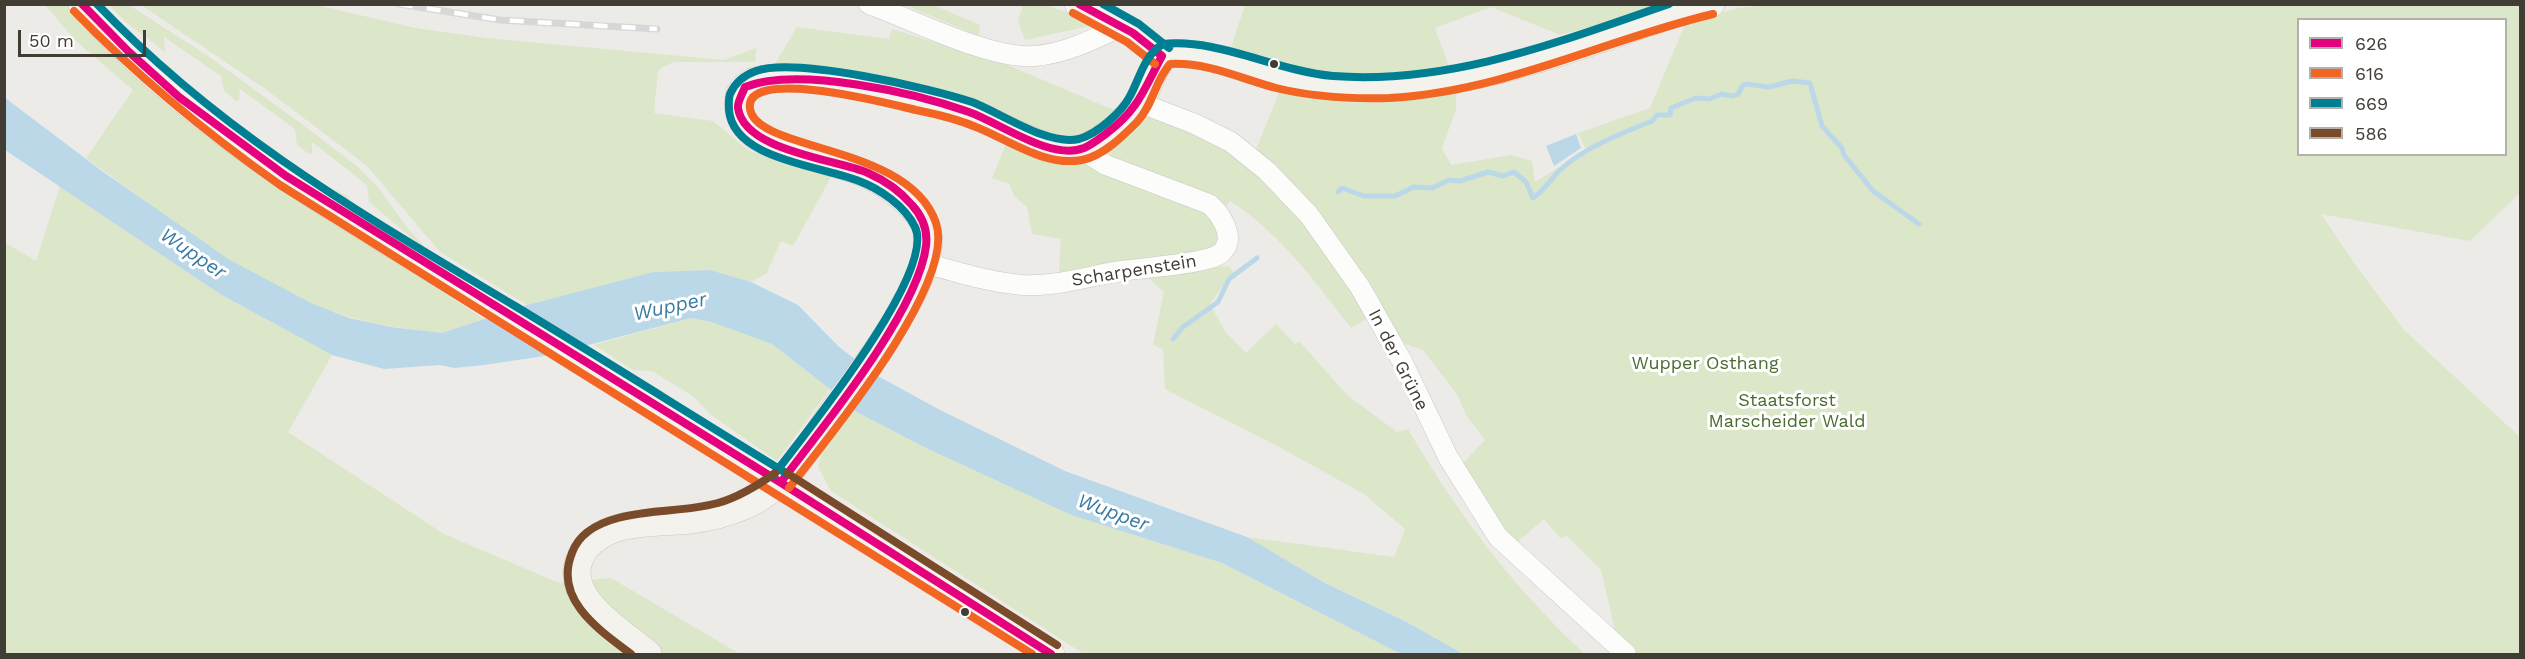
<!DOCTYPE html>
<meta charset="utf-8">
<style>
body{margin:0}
#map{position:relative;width:2525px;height:659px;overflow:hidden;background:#edebe7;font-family:"Work Sans",sans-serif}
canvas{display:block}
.frame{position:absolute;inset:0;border:6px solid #413c34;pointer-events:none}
.legend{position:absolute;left:2297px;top:18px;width:210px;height:138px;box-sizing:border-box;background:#fff;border:2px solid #b3b1ae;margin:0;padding:8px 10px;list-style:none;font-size:18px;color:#413c34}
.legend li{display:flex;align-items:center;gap:12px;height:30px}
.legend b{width:30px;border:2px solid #b3b1ae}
.scale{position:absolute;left:18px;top:30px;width:128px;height:27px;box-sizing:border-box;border:3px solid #413c34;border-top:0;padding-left:8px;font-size:18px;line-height:21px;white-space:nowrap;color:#413c34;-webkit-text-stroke:4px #fff;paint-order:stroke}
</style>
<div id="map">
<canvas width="2525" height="659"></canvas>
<div class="frame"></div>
<ul class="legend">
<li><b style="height:8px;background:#e5007d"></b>626</li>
<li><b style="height:8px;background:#f26522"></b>616</li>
<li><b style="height:8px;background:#007e92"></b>669</li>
<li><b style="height:8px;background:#7a4b2a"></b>586</li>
</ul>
<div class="scale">50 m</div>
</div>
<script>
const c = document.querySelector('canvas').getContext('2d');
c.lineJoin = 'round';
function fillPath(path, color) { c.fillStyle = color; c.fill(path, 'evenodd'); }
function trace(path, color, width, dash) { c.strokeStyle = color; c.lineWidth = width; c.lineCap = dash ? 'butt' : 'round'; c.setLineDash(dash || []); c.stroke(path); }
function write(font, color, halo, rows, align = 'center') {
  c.font = font + ' "Work Sans",sans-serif'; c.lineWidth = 6; c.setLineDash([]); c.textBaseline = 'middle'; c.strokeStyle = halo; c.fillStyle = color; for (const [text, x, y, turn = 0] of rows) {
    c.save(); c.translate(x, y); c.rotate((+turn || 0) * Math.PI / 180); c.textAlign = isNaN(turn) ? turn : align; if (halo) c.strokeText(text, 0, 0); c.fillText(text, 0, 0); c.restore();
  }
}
fillPath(new Path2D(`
 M1770,4L2520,5V193L2470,241L2321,214L2354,263L2404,330L2520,437V654H1635L1612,634L1615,630L1601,570L1567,536L1560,538L1544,519L1514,545L1460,466L1485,440L1466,415L1458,396L1423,350L1397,341L1382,310L1351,328C1315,282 1280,233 1230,201L1217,219L1221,245L1143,273L1229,266L1235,274L1229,277L1210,304L1225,331L1246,353L1276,324L1295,344L1300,342L1347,395L1397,432L1408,429C1456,512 1514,589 1585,654H1462L1406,621L1325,583L1247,537L1394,557L1405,529L1364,494L1279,447L1165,389L1163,349L1153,345L1164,292L1142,273L1058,289L1061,239L1032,234L1027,207L1015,197L1009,184L992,178L1007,142L973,99L839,70L775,64L797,27L889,39L892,29L1005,64L1109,108L1151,117L1201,133L1249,166L1291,64L1231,47L1245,5H1673L1560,35L1491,7L1435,28L1456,86V109L1442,148L1451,165L1511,155L1532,161L1535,182L1586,150L1578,133L1650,108L1686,22L1739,8ZM2298,20H2506V154H2298Z
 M45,5H70L293,195L484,319C471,323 454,332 440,333C430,333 419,330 409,329C285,316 184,227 86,158L133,90L77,42Z
 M109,5H129L208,56L310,130L359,168L377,186L410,231L433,256L369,202L367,185L312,142V153L309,154L297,145L295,129L240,89L239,100L236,101L224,91L221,76L164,37L165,52L127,23Z
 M141,5H316L416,28L486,38L724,60L756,48L755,62H673L658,70L654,113L713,121L748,150L786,165L831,177L793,246L781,241L766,274L751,282L710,270L653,272L527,305L440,252L366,165L264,88Z
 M905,5H933L980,25L979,36Z
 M1023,5H1047L1089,21L1090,26L1025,40L1018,21Z
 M143,48L170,67L191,89L317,181L345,195L376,221L259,148Z
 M60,186L220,294L332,355L288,432L444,534L559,583L611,578L740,654H5L4,242L36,261Z
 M691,318L711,322L772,344L830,389L777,461L710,414L693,396L652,371L633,370L594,345Z
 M851,409L926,448L1071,515L1222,563L1401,654H1084L831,491L818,467L823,448Z`), '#dce6c9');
fillPath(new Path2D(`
 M4,97L102,171L230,260L311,303L349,318L391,327L442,333L527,305L653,272L710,270L751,282L798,305L839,347L876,375L940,410L1065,471L1247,537L1325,583L1407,622L1463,654H1401L1222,563L1071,515L926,448L851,409L830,389L772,344L711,322L691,318L551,355L484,365L454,368L440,365L384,369L332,355L220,294L5,150Z
 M1576,134L1581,148L1554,166L1546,146Z`), '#bbd8e8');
trace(new Path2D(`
 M1338,192L1342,188L1364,196H1395L1414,187L1432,188L1449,180L1460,181L1488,172L1503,176L1514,172L1526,182L1533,198C1545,190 1550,180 1559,171C1584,147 1621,134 1652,121L1657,115H1670L1671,108L1696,98L1709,99L1722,94L1732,96L1738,94L1743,85L1746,84L1769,87L1792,81L1810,83L1822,126L1842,148L1844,155L1873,191L1919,224
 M1173,339L1183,327L1218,302L1229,279L1257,258`), '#bbd8e8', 5);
const street = new Path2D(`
 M869,4C914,20 991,60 1035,56C1067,53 1094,39 1122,26
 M1138,102L1195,124L1231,142L1267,171L1309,215L1360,287L1403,363L1448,457L1498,537L1626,654
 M924,263C957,272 989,282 1022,285C1056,287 1088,276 1121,271C1149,267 1180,266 1207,259C1212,258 1220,255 1223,251C1236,237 1220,213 1209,204L1106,165L1081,149`);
const secondary = new Path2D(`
 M82,4C202,139 362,224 513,318C693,428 874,539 1051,654
 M1078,4C1108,19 1138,32 1162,56
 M648,654C622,632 558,595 582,554C603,518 655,524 690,520C708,518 728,513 744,506C785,489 809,446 833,411C862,371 926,291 929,243C929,228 921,216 911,206C867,158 814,166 761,139C742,129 726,97 750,83C780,65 933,100 969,112C1000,123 1055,161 1086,147C1111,136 1134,113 1146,90C1152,78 1156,63 1166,54C1200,49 1239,68 1272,76C1294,82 1320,86 1343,87C1465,94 1573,47 1686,10L1711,4`);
trace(street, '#c9c7c3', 21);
trace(secondary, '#ccc7be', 28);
trace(street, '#fcfcfb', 20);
trace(secondary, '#f4f2ed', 27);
const rail = new Path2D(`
 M399,4L500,20L657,29`);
trace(rail, '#d8d7d7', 7);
trace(rail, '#fff', 4.5, [14]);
trace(new Path2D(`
 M82,4L129,52L179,97L286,176L783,484L1051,654
 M1079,4L1133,33L1162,56
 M781,482C822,428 918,312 926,246C928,230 922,216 912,205C900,191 884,180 868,173C835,159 744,151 738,108C737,102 743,93 745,87C798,66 915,93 969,112C1000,123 1051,161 1084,148C1093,144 1100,138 1107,133C1139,109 1144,89 1162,56`), '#e5007d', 8);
trace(new Path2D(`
 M74,11C138,77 206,133 280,185L1032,654
 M1073,13L1127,42L1155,64
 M789,488C827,439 957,284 936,223C909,144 757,152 750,109C743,65 894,105 916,110C936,114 957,119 976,127C1009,140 1045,167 1082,160C1103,156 1123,136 1137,122C1153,105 1155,81 1170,64C1207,62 1242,79 1276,88C1313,97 1351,99 1389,98C1503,92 1604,40 1713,14`), '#f26522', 8);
trace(new Path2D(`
 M97,4C221,134 363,215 515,306C606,361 696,418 786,473
 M1103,4L1139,24L1169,48
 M773,476C803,436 937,273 915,227C905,206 880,189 859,181C823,166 733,160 729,110C729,104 728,100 730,94C735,83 744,75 756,71C796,57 930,88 972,102C1001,113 1047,146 1079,139C1097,134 1122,112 1130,96C1140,78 1144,55 1163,44C1218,38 1276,71 1333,76C1450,85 1561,41 1669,4`), '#007e92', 8);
trace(new Path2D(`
 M787,473L1057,645
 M631,654C599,630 553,599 572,553C579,533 599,523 618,518C651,509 685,512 718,503C739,497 757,486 775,473`), '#7a4b2a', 8);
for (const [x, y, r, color] of [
 [1274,64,5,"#413c34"],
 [965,612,5,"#413c34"]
]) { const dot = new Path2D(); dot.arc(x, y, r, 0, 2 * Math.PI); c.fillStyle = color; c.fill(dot); trace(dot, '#fff', 2); }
write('18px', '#413c34', '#fff', [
 ["Scharpenstein",1134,271,-9],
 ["In der Grüne",1398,360,63]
]);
write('18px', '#496c2e', '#fff', [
 ["Wupper Osthang",1705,364],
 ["Staatsforst",1787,401],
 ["Marscheider Wald",1787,422]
]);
write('italic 20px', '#397ba1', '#fff', [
 ["Wupper",193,254,34],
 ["Wupper",670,307,-12],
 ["Wupper",1113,513,20]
]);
</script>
